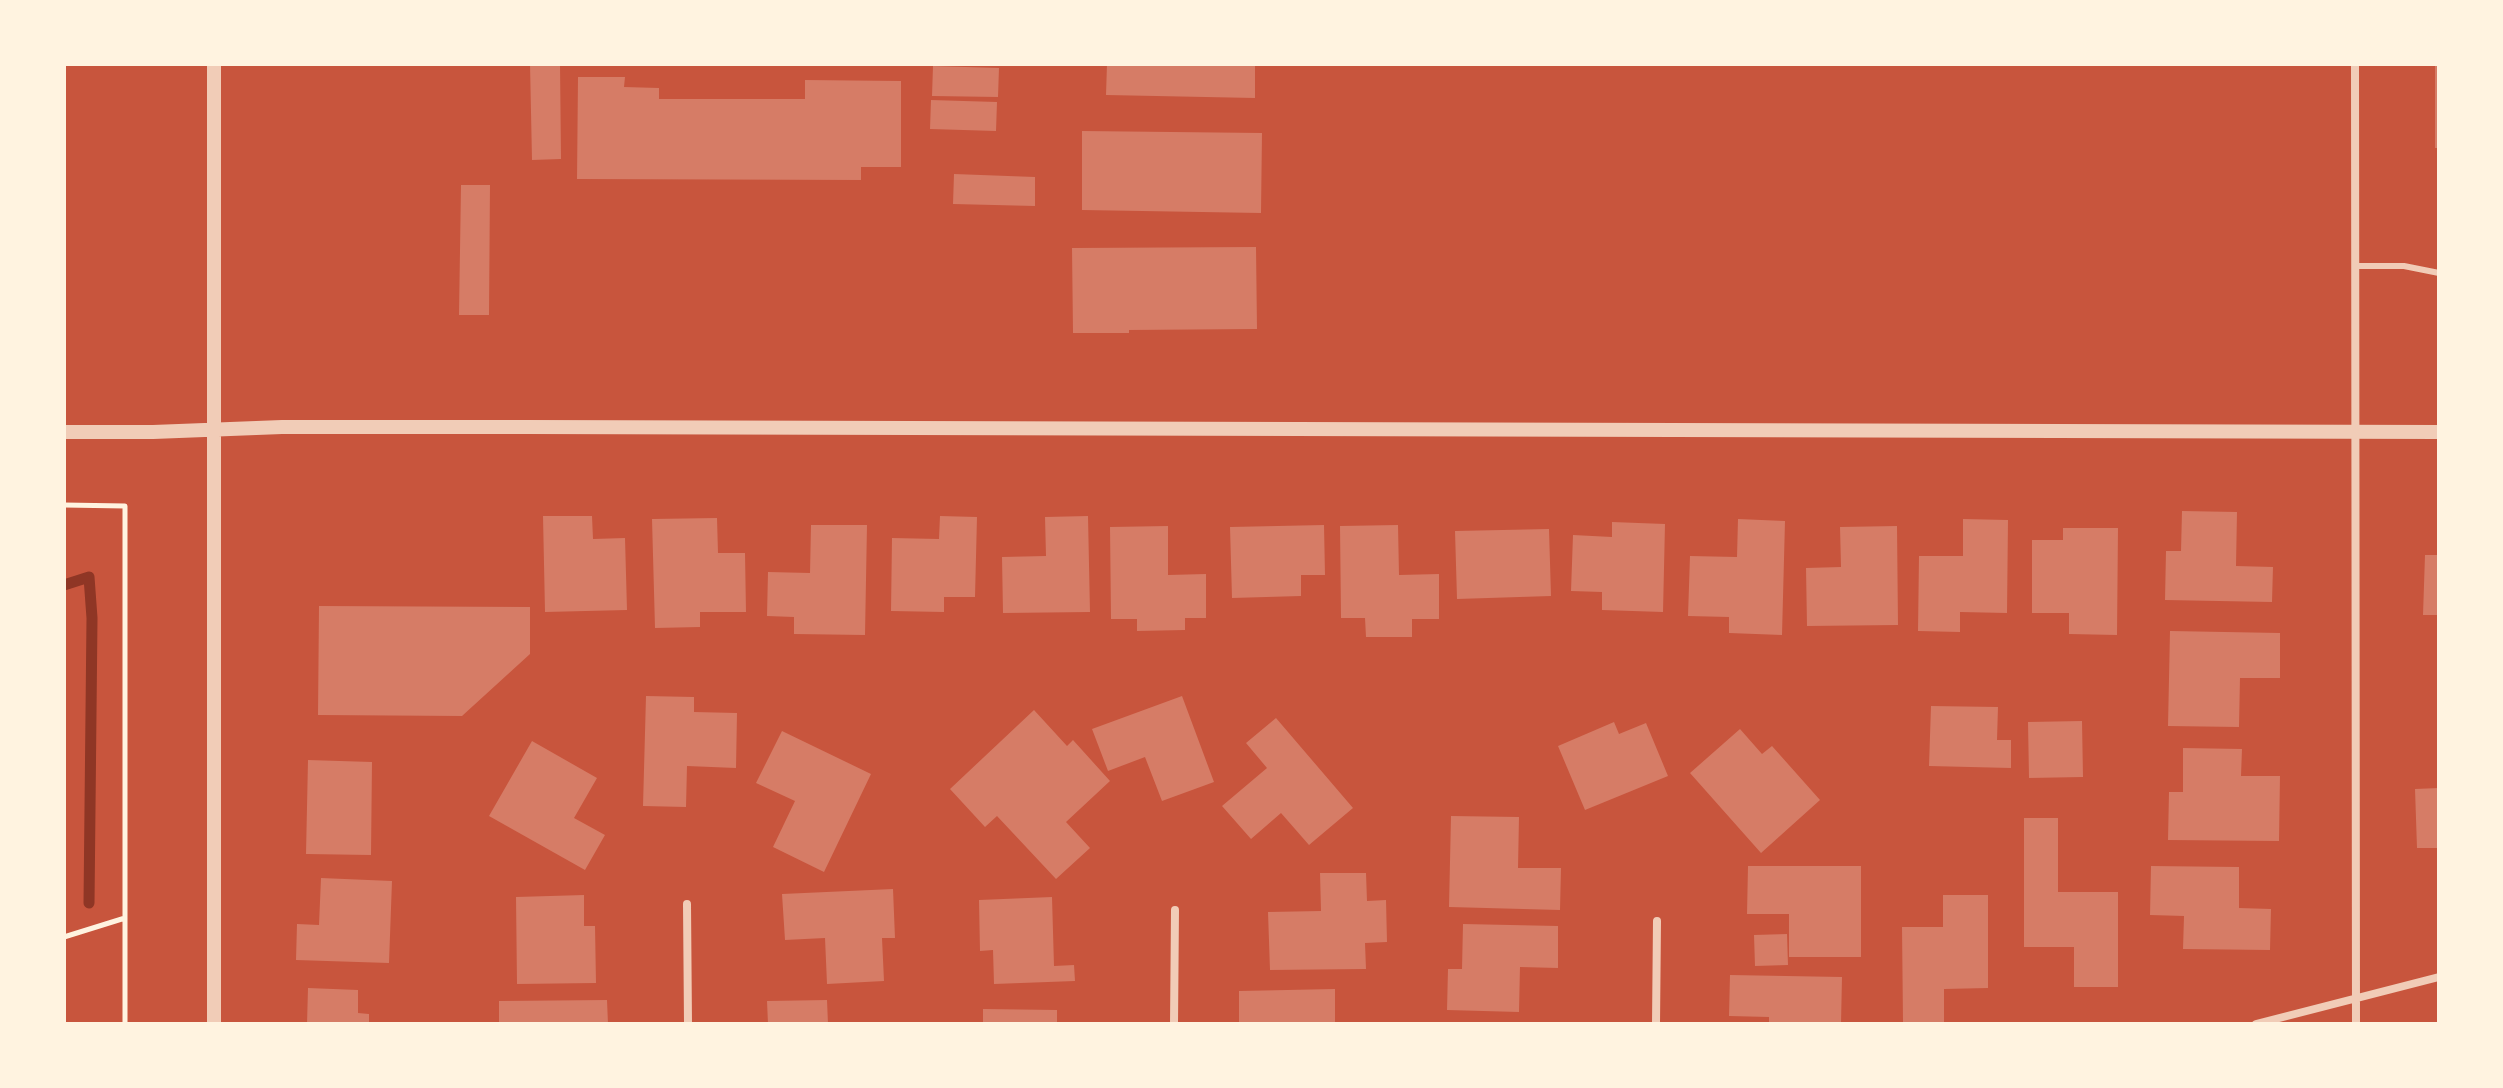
<!DOCTYPE html>
<style>
body{margin:0}
#map{position:relative;width:2503px;height:1088px;overflow:hidden;background:#c8553d;font-family:"Varela Round",sans-serif}
canvas{display:block}
.frame{position:absolute;inset:0;border:66px solid #fff3e0;pointer-events:none}
</style>
<div id="map">
<canvas width="2503" height="1088"></canvas>
<div class="frame"></div>
</div>
<script>
const c = document.querySelector('canvas').getContext('2d');
c.lineJoin = 'round';
function trace(path, color, width, dash) { c.strokeStyle = color; c.lineWidth = width; c.lineCap = dash ? 'butt' : 'round'; c.setLineDash(dash || []); c.stroke(path); }
function fillPath(path, color) { c.fillStyle = color; c.fill(path, 'evenodd'); }
trace(new Path2D(`
 M64,585L89,577L92,618L89,903`), '#8f3625', 11);
fillPath(new Path2D(`
 M530,64H560L561,159L532,160Z
 M1107,64H1255V98L1106,95Z
 M2435,64H2439V148H2435Z
 M933,66L999,68L998,97L932,96Z
 M578,77H625L624,87L659,88V99H805V80L901,81V167H861V180L577,179Z
 M931,100L997,102L996,131L930,129Z
 M1082,131L1262,133L1261,213L1082,210Z
 M954,174L1035,177V206L953,204Z
 M461,185H490L489,315H459Z
 M1256,247L1257,329L1129,330V333H1073L1072,248Z
 M2182,511L2237,512L2236,566L2273,567L2272,602L2165,600L2166,551H2181Z
 M543,516H592L593,539L625,538L627,610L545,612Z
 M940,516L977,517L975,597H944V612L891,611L892,538L939,539Z
 M1088,516L1090,612L1003,613L1002,557L1046,556L1045,517Z
 M717,518L718,553H745L746,612H700V627L655,628L652,519Z
 M1738,519L1785,521L1782,635L1729,633V617L1688,616L1690,556L1737,557Z
 M1963,519L2008,520L2007,613L1960,612V632L1918,631L1919,556H1963Z
 M1612,522L1665,524L1663,612L1602,610V592L1571,591L1573,535L1612,537Z
 M811,525H867L865,635L794,634V617L767,616L768,572L810,573Z
 M1324,525L1325,575H1301V596L1232,598L1230,527Z
 M1398,525L1399,575L1439,574V619H1412V637H1366L1365,618H1341L1340,526Z
 M1168,526V575L1206,574V618H1185V630L1137,631V619H1111L1110,527Z
 M1897,526L1898,625L1807,626L1806,568L1841,567L1840,527Z
 M2063,528H2118L2117,635L2069,634V613H2032V540H2063Z
 M1549,529L1551,596L1457,599L1455,531Z
 M2425,555H2439V615H2423Z
 M319,606L530,607V654L462,716L318,715Z
 M2170,631L2280,633V678H2240L2239,727L2168,726Z
 M646,696L694,697V712L737,713L736,768L687,766L686,807L643,806Z
 M1182,696L1214,782L1162,801L1145,757L1108,771L1092,729Z
 M1931,706L1998,707L1997,740H2011V768L1929,766Z
 M1034,710L1067,746L1073,740L1110,781L1066,822L1090,848L1056,879L997,816L985,827L950,789Z
 M1276,718L1353,808L1309,845L1281,813L1251,839L1222,806L1267,768L1246,743Z
 M2082,721L2083,777L2029,778L2028,722Z
 M1614,722L1619,734L1646,723L1668,776L1585,810L1558,746Z
 M1740,729L1762,754L1772,746L1820,800L1761,853L1690,773Z
 M782,731L871,774L824,872L773,847L795,801L756,783Z
 M532,741L597,778L574,818L605,835L585,870L489,816Z
 M2183,748L2242,749L2241,776H2280L2279,841L2168,840L2169,792H2183Z
 M308,760L372,762L371,855L306,854Z
 M2439,788V848H2417L2415,789Z
 M1451,816L1519,817L1518,868H1561L1560,910L1449,907Z
 M2024,818H2058V892H2118V987H2074V947H2024Z
 M1748,866H1861V957H1789V914H1747Z
 M2151,866L2239,867V908L2271,909L2270,950L2183,949L2184,916L2150,915Z
 M1320,873H1366L1367,901L1386,900L1387,942L1365,943L1366,969L1270,970L1268,912L1321,911Z
 M321,878L392,881L389,963L296,960L297,924L319,925Z
 M893,889L895,938H882L884,981L827,984L825,938L785,940L782,894Z
 M584,895V926H595L596,983L517,984L516,897Z
 M1943,895H1988V988L1944,989V1022H1903L1902,927H1943Z
 M1052,897L1054,966L1074,965L1075,981L994,984L993,950L980,951L979,900Z
 M1463,924L1558,926V968L1520,967L1519,1012L1447,1010L1448,969H1462Z
 M1787,934L1788,965L1755,966L1754,935Z
 M1730,975L1842,977L1841,1024H1769V1017L1729,1016Z
 M308,988L358,990V1013L369,1014V1024H307Z
 M1335,989V1024H1239V991Z
 M607,1000L608,1024H499V1001Z
 M827,1000L828,1024H768L767,1001Z
 M983,1009L1057,1010V1024H983Z`), '#d67c66');
trace(new Path2D(`
 M64,505L125,506V1024
 M64,937L125,918`), '#fff3e0', 5);
trace(new Path2D(`
 M2355,266H2404L2439,273`), '#f1ccb7', 6);
trace(new Path2D(`
 M2355,64L2356,1024
 M687,904L688,1024
 M1174,1024L1175,910
 M1656,1024L1657,921
 M2256,1024L2439,977`), '#f1ccb7', 8);
trace(new Path2D(`
 M214,64V1024
 M64,432H153L282,427H530L2439,432`), '#f1ccb7', 14);
</script>
